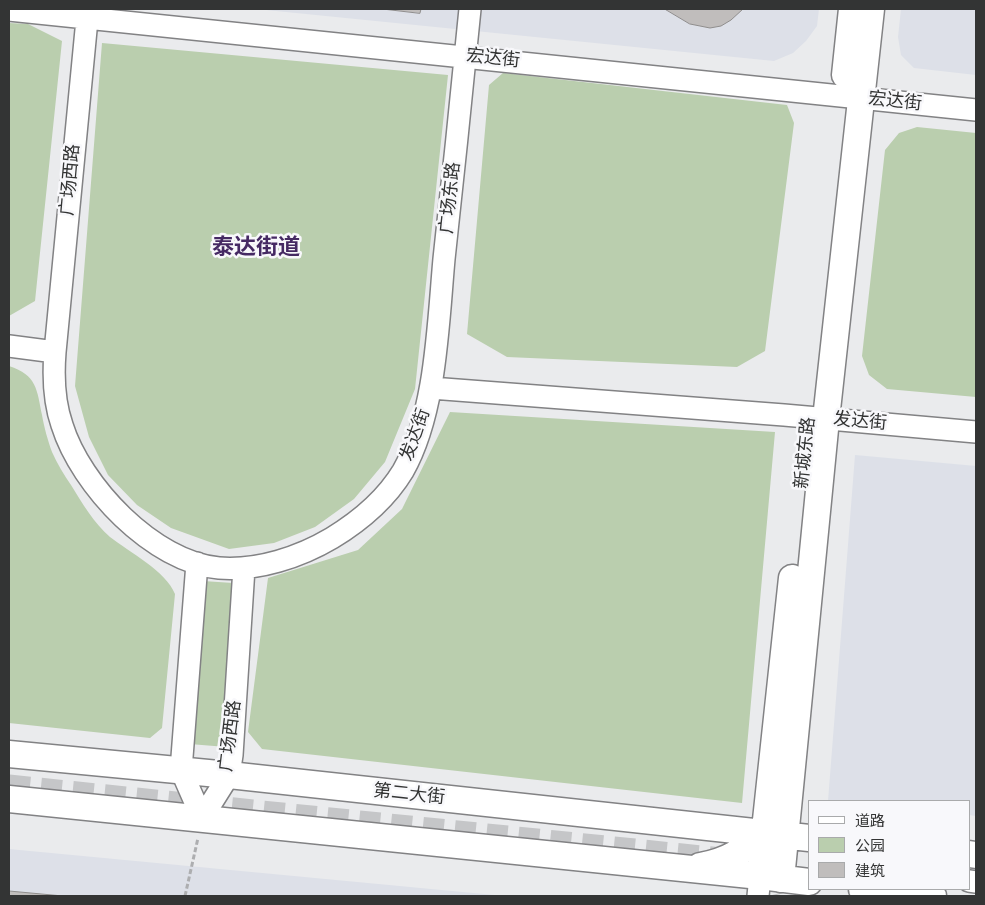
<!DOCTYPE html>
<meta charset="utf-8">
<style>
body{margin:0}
#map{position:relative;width:985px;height:905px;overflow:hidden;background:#eaebed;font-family:"Roboto Condensed","Noto Sans SC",sans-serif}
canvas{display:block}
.frame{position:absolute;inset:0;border:10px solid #333434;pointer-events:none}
.legend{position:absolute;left:808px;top:800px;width:162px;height:90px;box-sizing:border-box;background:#f8f8fb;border:1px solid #a9aaab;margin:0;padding:6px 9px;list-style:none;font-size:15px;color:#333434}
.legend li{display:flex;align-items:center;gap:10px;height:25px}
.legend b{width:25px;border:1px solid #a9aaab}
</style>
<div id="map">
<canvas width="985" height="905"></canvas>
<div class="frame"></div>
<ul class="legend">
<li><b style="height:6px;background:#fff"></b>道路</li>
<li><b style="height:14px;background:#baceae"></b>公园</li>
<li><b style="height:14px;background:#c0bdbc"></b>建筑</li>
</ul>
</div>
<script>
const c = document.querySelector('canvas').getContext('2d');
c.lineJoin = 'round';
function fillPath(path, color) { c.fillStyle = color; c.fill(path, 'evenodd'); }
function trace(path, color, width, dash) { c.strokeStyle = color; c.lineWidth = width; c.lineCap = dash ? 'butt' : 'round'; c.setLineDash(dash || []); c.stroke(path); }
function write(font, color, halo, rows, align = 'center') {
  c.font = font + ' "Roboto Condensed","Noto Sans SC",sans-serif'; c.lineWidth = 5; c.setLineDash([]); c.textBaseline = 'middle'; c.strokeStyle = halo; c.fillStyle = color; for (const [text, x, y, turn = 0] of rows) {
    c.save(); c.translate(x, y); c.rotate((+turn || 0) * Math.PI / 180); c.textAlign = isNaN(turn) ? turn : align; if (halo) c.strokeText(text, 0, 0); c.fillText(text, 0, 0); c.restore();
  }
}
fillPath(new Path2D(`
 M256,9H819L817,26L806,41L793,53L774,61Z
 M901,9H976V75L914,68L901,55L898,37Z
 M855,455L976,466V816L969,815V801H828Z
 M9,849L505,896H9Z`), '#dde0e8');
fillPath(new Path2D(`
 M9,23L28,24L62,41L35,301L9,316Z
 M102,43L448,75L415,389L385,462L354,499L315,527L274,543L229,549L171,528L137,505L108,475L89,437L75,386Z
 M503,73L787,105L794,123L765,351L737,367L507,357L467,334L489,85Z
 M917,127L976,133V397L887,389L869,375L862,356L885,150L899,133Z
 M9,366C37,375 37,390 42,415C44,427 48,441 52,452C57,463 64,475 71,485C82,503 94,523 110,537C129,552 166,571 175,594L162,728L150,738L9,723Z
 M450,412L775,432L742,803L262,749L248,732L268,578L358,550L402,509Z
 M188,580L248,584L239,748L177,743Z`), '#baceae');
const building = new Path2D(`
 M383,9H421L420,13Z
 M665,9H743L731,20L721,26L710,28L690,24Z
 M9,891L63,896H9Z`);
fillPath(building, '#c0bdbc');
trace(building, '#908e8d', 1);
trace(new Path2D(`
 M9,785L722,858
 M759,867L768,877L773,896`), '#c5c6c8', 21, [21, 11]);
const minor = new Path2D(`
 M88,9L55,352C53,377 54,402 62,425C81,486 153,562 219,568C258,571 300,557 332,538C360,521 386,499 403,471C436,413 438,325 444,259C453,176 462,92 470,9
 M9,10L976,110
 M9,346L55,352
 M431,388L784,415L976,432
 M197,563L181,770L202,818
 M202,818L229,775L232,755L244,568
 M969,881L976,882
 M758,896L760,876`);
const major = new Path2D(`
 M845,75L852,9
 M9,754L229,775L809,838
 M9,799L760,876L809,882
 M969,854L976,855
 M700,866C727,862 751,847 770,827
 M760,876L792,578
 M781,879L826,419L871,9
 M862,889L933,896`);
trace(minor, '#828284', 24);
trace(major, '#828284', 29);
trace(new Path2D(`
 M185,896L198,838`), '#adaeb0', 3, [5, 2.5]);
trace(minor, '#fff', 21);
trace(major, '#fff', 26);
write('18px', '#333434', '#f8f8fb', [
 ["宏达街",493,59,6],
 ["宏达街",895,102,6],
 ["广场西路",71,180,-85],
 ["广场东路",451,198,-84],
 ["发达街",860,422,5],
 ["发达街",416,435,-70],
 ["新城东路",806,453,-84],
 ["广场西路",231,736,-83],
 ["第二大街",409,795,6]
]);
write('bold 22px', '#452963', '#f8f8fb', [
 ["泰达街道",256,248]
]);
</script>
